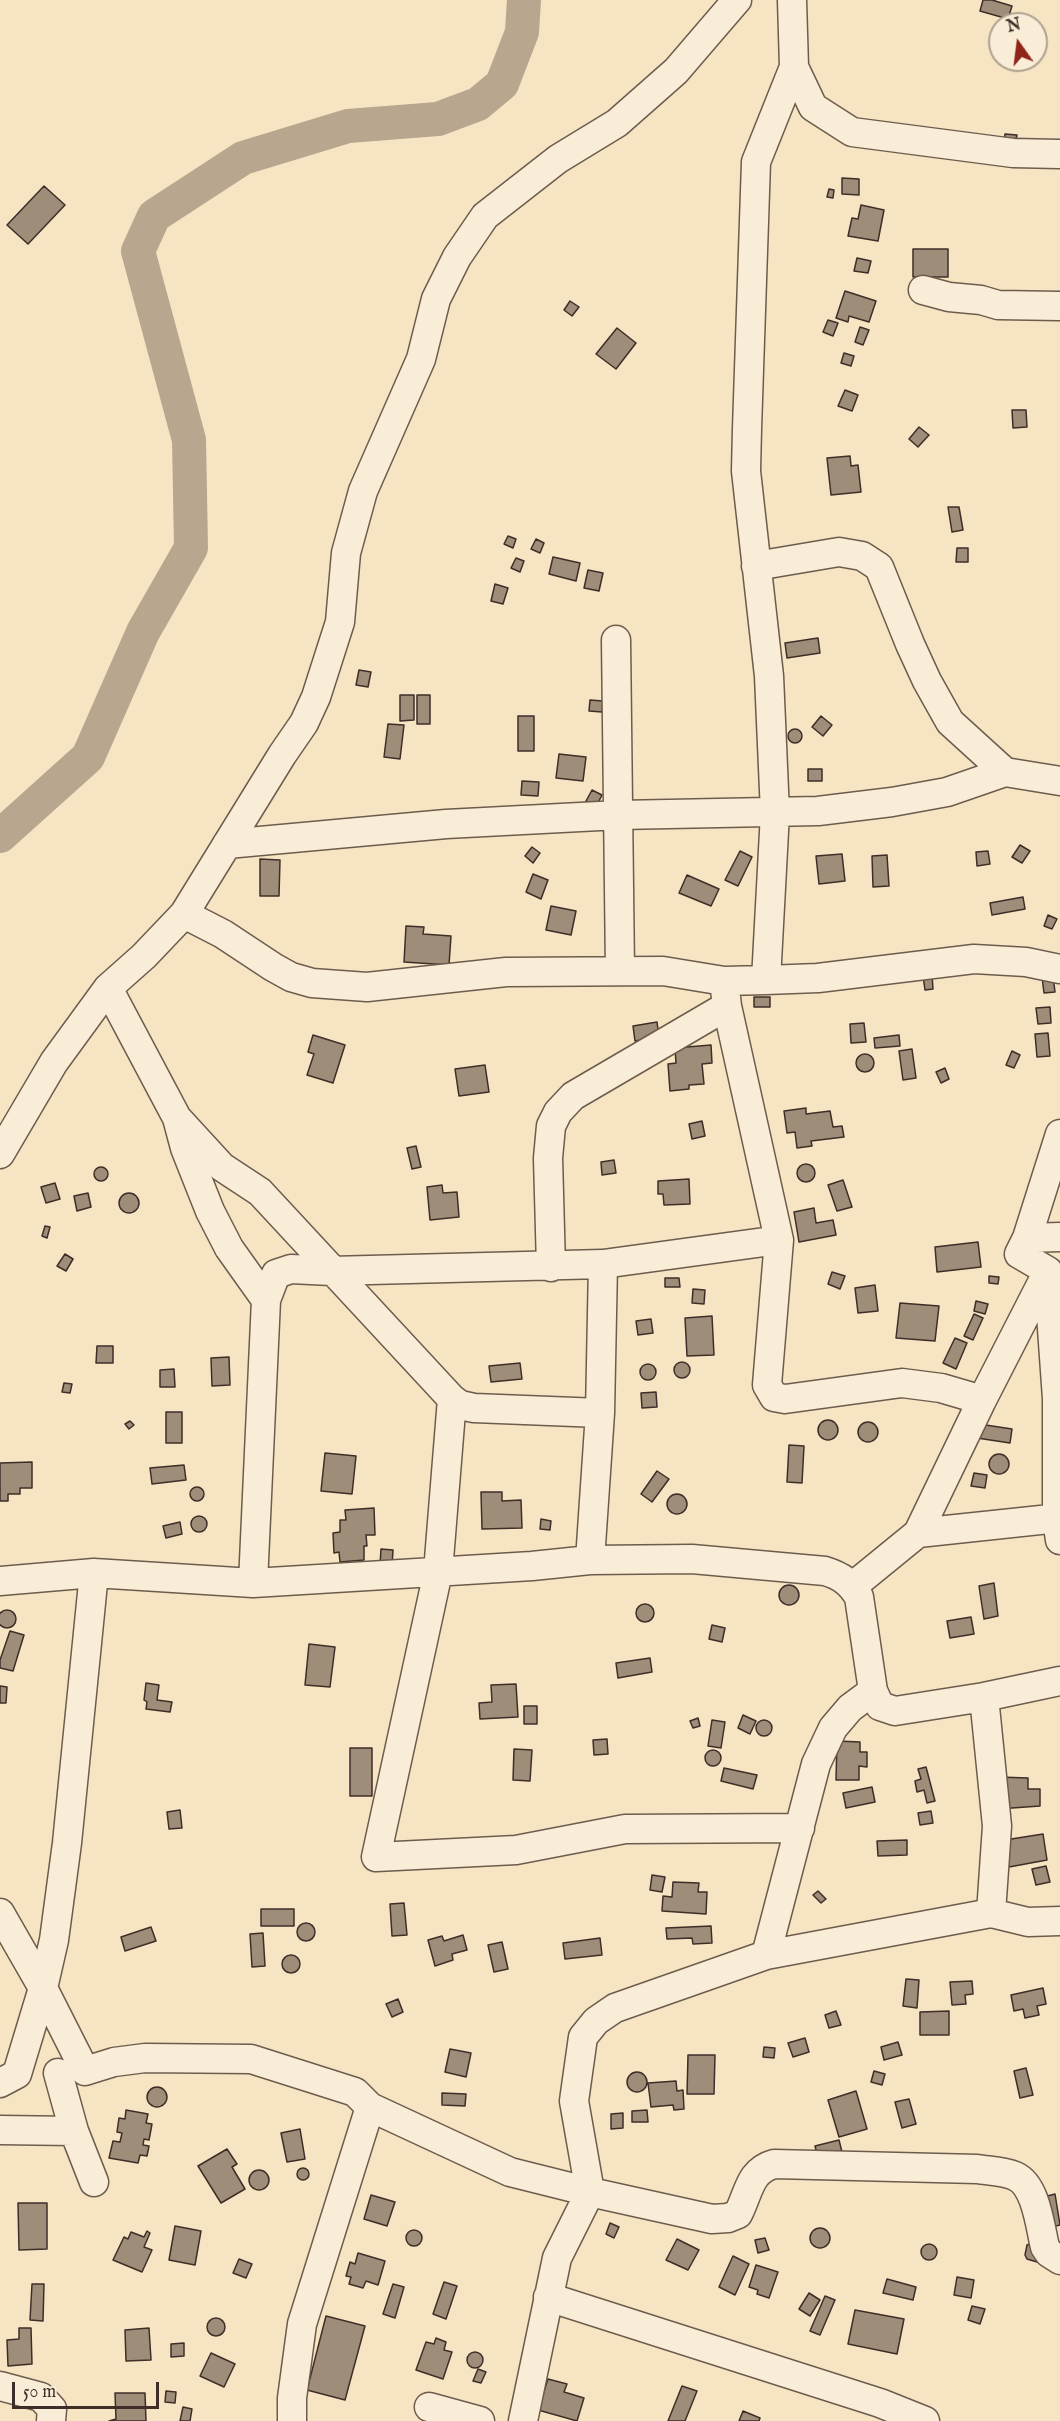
<!DOCTYPE html>
<html>
<head>
<meta charset="utf-8">
<style>
  body { margin:0 }
  #map { position:relative; width:1060px; height:2421px; overflow:hidden; background:#f6e4c2; font-family:"IM FELL English",serif }
  canvas { display:block }
  .north { position:absolute; left:988px; top:12px; width:60px; height:60px; box-sizing:border-box; background:#f9edd7; border:2px solid #afa191; border-radius:50%; rotate:346deg; font-size:16px; font-weight:700; line-height:24px; text-align:center; color:#3f2e28 }
  .north::after { content:''; display:block; margin:auto; width:21px; height:27px; background:#8f2418; clip-path:polygon(50% 0,100% 100%,50% 72%,0 100%) }
  .scale { position:absolute; left:12px; top:2382px; width:147px; height:27px; box-sizing:border-box; border:3px solid #3f2e28; border-top:0; padding-left:8px; font-size:18px; line-height:21px; white-space:nowrap; color:#3f2e28; -webkit-text-stroke:4px #f9edd7; paint-order:stroke }
</style>
</head>
<body>
<div id="map">
<canvas width="1060" height="2421"></canvas>
<div class="north">N</div>
<div class="scale">50 m</div>
</div>
<script>
const ctx = document.querySelector('canvas').getContext('2d');
ctx.lineJoin = 'round';
function strokePath(path, color, width, dash) { ctx.strokeStyle = color; ctx.lineWidth = width; ctx.lineCap = dash ? 'butt' : 'round'; ctx.setLineDash(dash || []); ctx.stroke(path); }
function fillPath(path, color) { ctx.fillStyle = color; ctx.fill(path, 'evenodd'); }
const river = new Path2D(`
  M0,836L88,757L143,632L191,548L189,440L138,251L154,216L243,158L348,126L438,119L478,104L502,84L522,32L524,0`);
const building = new Path2D(`
  M983,0H992L1012,6L1008,19L980,11Z
  M1005,134L1017,135L1015,144L1004,143Z
  M842,178L859,179V195L842,194Z
  M44,186L65,205L28,244L7,225Z
  M829,189L834,190L833,198L827,197Z
  M861,205L884,210L878,241L848,236L852,218L858,219Z
  M913,249H948V277H913Z
  M857,258L871,261L868,273L854,271Z
  M845,291L876,301L869,322L849,316L848,322L836,318Z
  M570,301L579,307L572,316L564,310Z
  M828,320L838,323L833,336L823,332Z
  M860,327L869,330L863,345L855,342Z
  M617,328L636,343L616,369L596,354Z
  M844,353L854,356L851,366L841,363Z
  M845,390L858,395L852,411L838,406Z
  M1012,410H1026L1027,427L1013,428Z
  M919,427L929,435L918,447L909,439Z
  M850,456L851,466L858,465L861,492L831,495L827,458Z
  M948,507H959L963,530L952,532Z
  M508,536L516,539L513,548L504,544Z
  M536,539L544,543L540,553L531,549Z
  M957,548H968V562H956Z
  M553,557L580,563L576,581L549,574Z
  M516,558L524,561L520,572L511,568Z
  M588,570L603,573L599,591L584,588Z
  M495,584L508,588L503,604L491,601Z
  M818,638L820,653L787,658L785,643Z
  M359,670L371,672L368,687L356,685Z
  M400,695H414V720L400,721Z
  M417,695H430V724H417Z
  M590,700L603,701L602,712L589,711Z
  M518,716H534V751H518Z
  M821,716L832,725L823,736L812,727Z
  M388,724L404,725L400,759L384,757Z
  M788 736a7 7 0 1 1 14 0a7 7 0 1 1-14 0Z
  M559,754L586,757L583,781L556,778Z
  M808,769H822V781H808Z
  M522,781L539,782L538,796L521,795Z
  M592,790L602,795L596,807L586,801Z
  M1020,845L1030,851L1022,863L1012,857Z
  M532,847L540,853L533,863L525,856Z
  M740,851L752,857L738,886L725,880Z
  M988,851L990,864L977,866L976,852Z
  M842,854L845,881L819,884L816,856Z
  M887,855L889,886L873,887L872,856Z
  M260,859L280,860L279,896H260Z
  M533,874L548,880L541,899L526,892Z
  M687,875L719,889L711,906L679,893Z
  M1023,897L1025,909L992,915L990,903Z
  M551,906L576,911L571,935L546,930Z
  M1048,915L1057,919L1052,929L1044,926Z
  M406,926L424,927L423,934L451,936L449,965L404,962Z
  M932,975L933,989L925,990L923,976Z
  M1053,976L1055,992L1044,993L1042,977Z
  M754,997H770V1007H754Z
  M1050,1007L1051,1023L1038,1024L1036,1008Z
  M657,1022L659,1037L635,1041L633,1026Z
  M864,1023L866,1042L851,1043L850,1024Z
  M1048,1033L1050,1056L1037,1057L1035,1034Z
  M313,1035L345,1045L333,1083L307,1075L314,1054L308,1052Z
  M899,1035L900,1046L875,1048L874,1038Z
  M711,1045L712,1063L702,1064L704,1084L689,1085V1089L670,1091L668,1064L676,1063L675,1048Z
  M912,1049L916,1078L903,1080L899,1051Z
  M1012,1051L1020,1055L1014,1068L1006,1065Z
  M856 1063a9 9 0 1 1 18 0a9 9 0 1 1-18 0Z
  M485,1065L489,1092L459,1096L455,1069Z
  M945,1068L949,1079L941,1083L936,1072Z
  M806,1108V1114L830,1111L833,1127L842,1126L844,1137L811,1141L812,1146L797,1148L795,1132L787,1133L784,1111Z
  M702,1121L705,1136L692,1139L689,1124Z
  M416,1146L421,1167L412,1169L407,1148Z
  M614,1160L616,1173L602,1175L601,1162Z
  M797 1173a9 9 0 1 1 18 0a9 9 0 1 1-18 0Z
  M94 1174a7 7 0 1 1 14 0a7 7 0 1 1-14 0Z
  M689,1179L690,1204L664,1205L663,1194H658V1181Z
  M843,1180L852,1207L837,1211L828,1185Z
  M55,1183L60,1199L46,1203L41,1187Z
  M442,1185L443,1193L457,1192L459,1217L430,1220L427,1187Z
  M119 1203a10 10 0 1 1 20 0a10 10 0 1 1-20 0Z
  M88,1193L91,1207L77,1211L74,1196Z
  M814,1208L816,1223L833,1220L836,1235L799,1242L794,1212Z
  M45,1226L50,1227L47,1238L42,1236Z
  M978,1242L981,1267L937,1272L935,1247Z
  M65,1254L73,1259L66,1271L57,1266Z
  M832,1272L845,1276L840,1289L828,1284Z
  M989,1276L999,1277L998,1284L989,1283Z
  M665,1278H679L680,1287H665Z
  M875,1285L878,1311L858,1313L855,1288Z
  M693,1289L705,1290L704,1304L692,1303Z
  M976,1301L988,1304L985,1314L974,1311Z
  M900,1303L939,1306L935,1341L896,1338Z
  M974,1314L983,1318L973,1340L964,1336Z
  M712,1316L714,1355L687,1356L685,1318Z
  M651,1319L653,1333L638,1335L636,1321Z
  M955,1338L967,1343L956,1369L943,1363Z
  M97,1346H113V1363H96Z
  M229,1357L230,1385L212,1386L211,1358Z
  M674 1370a8 8 0 1 1 16 0a8 8 0 1 1-16 0Z
  M520,1363L522,1379L491,1382L489,1366Z
  M640 1372a8 8 0 1 1 16 0a8 8 0 1 1-16 0Z
  M174,1369L175,1387H160V1370Z
  M64,1383L72,1384L70,1393L62,1392Z
  M656,1392L657,1407L642,1408L641,1393Z
  M166,1412H182V1443H166Z
  M818 1430a10 10 0 1 1 20 0a10 10 0 1 1-20 0Z
  M130,1421L134,1425L129,1429L125,1424Z
  M858 1432a10 10 0 1 1 20 0a10 10 0 1 1-20 0Z
  M979,1424L1012,1429L1010,1443L977,1438Z
  M789,1445L804,1446L802,1483L787,1482Z
  M325,1453L356,1456L352,1494L321,1491Z
  M989 1464a10 10 0 1 1 20 0a10 10 0 1 1-20 0Z
  M32,1462V1488H20V1494H8V1501H0V1463Z
  M184,1465L186,1480L152,1484L150,1468Z
  M657,1471L669,1479L652,1502L641,1494Z
  M974,1473L987,1475L985,1488L971,1486Z
  M190 1494a7 7 0 1 1 14 0a7 7 0 1 1-14 0Z
  M481,1492H502V1501L521,1500L522,1528L482,1529Z
  M667 1504a10 10 0 1 1 20 0a10 10 0 1 1-20 0Z
  M374,1508L375,1535H366L367,1546H364V1560L340,1562L339,1552L334,1553L333,1533L340,1532V1520H346L345,1510Z
  M191 1524a8 8 0 1 1 16 0a8 8 0 1 1-16 0Z
  M541,1519L551,1521L550,1530L540,1529Z
  M180,1522L182,1534L166,1538L163,1526Z
  M381,1549L393,1550L392,1566L380,1565Z
  M994,1583L998,1616L984,1619L979,1586Z
  M779 1595a10 10 0 1 1 20 0a10 10 0 1 1-20 0Z
  M636 1613a9 9 0 1 1 18 0a9 9 0 1 1-18 0Z
  M-2 1619a9 9 0 1 1 18 0a9 9 0 1 1-18 0Z
  M971,1617L974,1634L950,1638L947,1621Z
  M712,1625L725,1628L722,1642L709,1639Z
  M10,1631L24,1635L13,1671L0,1668V1660Z
  M309,1644L335,1647L330,1687L305,1685Z
  M650,1658L652,1672L618,1678L616,1663Z
  M146,1683L159,1685L157,1700L172,1702L170,1712L146,1709L147,1702L144,1700Z
  M516,1684L518,1717L480,1719L479,1703L492,1702L491,1685Z
  M0,1686L7,1687L6,1703H0Z
  M524,1706H537V1724H524Z
  M743,1715L756,1721L750,1734L738,1728Z
  M698,1718L700,1726L693,1728L690,1721Z
  M756 1728a8 8 0 1 1 16 0a8 8 0 1 1-16 0Z
  M712,1720L725,1722L721,1748L708,1746Z
  M607,1739L608,1754L594,1755L593,1740Z
  M837,1741L860,1742V1752H867V1767L859,1766V1780H836Z
  M350,1748H372V1796H350Z
  M514,1749L532,1750L530,1781L513,1780Z
  M705 1758a8 8 0 1 1 16 0a8 8 0 1 1-16 0Z
  M926,1767L935,1801L927,1803L924,1790L917,1792L915,1781L921,1779L918,1769Z
  M724,1768L757,1775L753,1789L721,1781Z
  M998,1777L1028,1778V1789H1040V1806L998,1809Z
  M872,1787L875,1802L846,1808L843,1793Z
  M180,1810L182,1828L169,1829L167,1812Z
  M931,1811L933,1823L920,1825L918,1813Z
  M1043,1834L1047,1860L1009,1867L1005,1840Z
  M907,1840V1855L878,1856L877,1841Z
  M1046,1866L1050,1882L1036,1885L1032,1869Z
  M652,1875L665,1877L662,1892L650,1890Z
  M673,1882L699,1883L698,1892H707L706,1914L662,1911L663,1896L672,1897Z
  M818,1891L826,1899L821,1903L813,1895Z
  M404,1903L407,1935L392,1936L390,1904Z
  M261,1909H294V1926H261Z
  M297 1932a9 9 0 1 1 18 0a9 9 0 1 1-18 0Z
  M711,1926L712,1943L693,1944L692,1938L667,1939L666,1928Z
  M151,1927L156,1941L125,1951L121,1937Z
  M263,1933L265,1966L252,1967L250,1934Z
  M463,1935L467,1950L452,1954L453,1960L435,1966L428,1940L442,1936L444,1941Z
  M600,1938L602,1955L565,1959L563,1943Z
  M502,1942L508,1969L494,1972L488,1945Z
  M282 1964a9 9 0 1 1 18 0a9 9 0 1 1-18 0Z
  M906,1979L919,1980L917,2008L903,2006Z
  M972,1981L973,1994L965,1995L966,2004L952,2005L950,1982Z
  M1043,1988L1046,2004L1037,2006L1039,2015L1025,2018L1023,2009L1014,2011L1011,1995Z
  M398,1999L403,2012L392,2017L386,2004Z
  M836,2011L841,2025L829,2028L825,2015Z
  M949,2011V2035H920V2012Z
  M805,2038L809,2052L793,2057L788,2043Z
  M898,2042L902,2055L884,2060L881,2047Z
  M764,2047L775,2048L774,2058L763,2057Z
  M450,2049L471,2053L466,2077L445,2072Z
  M688,2055H715L714,2094H687Z
  M1026,2068L1033,2095L1020,2098L1014,2071Z
  M874,2071L885,2074L882,2085L871,2082Z
  M627 2082a10 10 0 1 1 20 0a10 10 0 1 1-20 0Z
  M676,2081L677,2091L683,2090L684,2109L674,2110L673,2105L651,2107L648,2083Z
  M147 2097a10 10 0 1 1 20 0a10 10 0 1 1-20 0Z
  M856,2091L867,2129L839,2137L828,2100Z
  M442,2093L466,2094L465,2106L442,2105Z
  M909,2099L916,2124L902,2128L895,2102Z
  M126,2110L148,2114L146,2123L152,2124L149,2140L144,2139L143,2145L149,2146L147,2156L140,2155L138,2163L109,2158L113,2141L120,2142L122,2133L117,2132L119,2118L125,2119Z
  M647,2110L648,2122H632V2111Z
  M623,2113V2128L611,2129V2114Z
  M300,2129L305,2159L287,2162L281,2133Z
  M839,2140L843,2156L819,2162L815,2146Z
  M227,2149L237,2164L232,2167L245,2189L221,2203L198,2166Z
  M297 2174a6 6 0 1 1 12 0a6 6 0 1 1-12 0Z
  M249 2180a10 10 0 1 1 20 0a10 10 0 1 1-20 0Z
  M1055,2194L1060,2225L1044,2229L1036,2199Z
  M371,2195L395,2202L387,2226L364,2219Z
  M18,2203H47V2249L19,2250Z
  M610,2223L619,2227L614,2238L606,2234Z
  M175,2226L201,2231L195,2265L169,2260Z
  M810 2238a10 10 0 1 1 20 0a10 10 0 1 1-20 0Z
  M406 2238a8 8 0 1 1 16 0a8 8 0 1 1-16 0Z
  M147,2231L150,2233L144,2247L152,2250L142,2272L113,2260L124,2237L128,2239L131,2232L144,2237Z
  M765,2238L769,2250L758,2253L755,2240Z
  M677,2239L699,2250L688,2270L666,2260Z
  M1032,2243L1041,2259L1037,2262L1027,2259L1025,2255L1027,2245Z
  M921 2252a8 8 0 1 1 16 0a8 8 0 1 1-16 0Z
  M358,2253L385,2261L378,2285L366,2281L363,2288L349,2284L351,2277L346,2276L350,2262L355,2264Z
  M733,2256L749,2264L735,2295L719,2287Z
  M239,2259L252,2264L246,2278L233,2273Z
  M756,2265L778,2272L769,2298L757,2294L758,2290L749,2287Z
  M957,2277L974,2280L971,2298L954,2295Z
  M887,2279L916,2287L913,2300L883,2293Z
  M444,2282L457,2286L446,2319L433,2314Z
  M32,2284H44L43,2321L30,2320Z
  M393,2284L404,2287L395,2318L383,2314Z
  M809,2293L820,2300L810,2316L799,2309Z
  M825,2296L835,2300L820,2335L810,2331Z
  M972,2306L985,2309L980,2324L968,2320Z
  M855,2310L904,2319L897,2354L848,2344Z
  M326,2316L365,2326L345,2400L307,2390Z
  M207 2327a9 9 0 1 1 18 0a9 9 0 1 1-18 0Z
  M19,2328H31L32,2364L8,2366L7,2340L19,2339Z
  M149,2328L151,2360L126,2361L125,2330Z
  M436,2338L446,2342L444,2350L452,2352L443,2379L416,2370L426,2342L434,2344Z
  M184,2343V2356L171,2357V2344Z
  M467 2360a8 8 0 1 1 16 0a8 8 0 1 1-16 0Z
  M211,2353L235,2364L224,2387L200,2376Z
  M478,2369L486,2372L481,2383L473,2381Z
  M548,2379L567,2384L564,2392L584,2398L577,2421L538,2410Z
  M682,2386L697,2391L685,2421H668Z
  M166,2391L176,2392L175,2403L165,2402Z
  M115,2393H145L146,2421H109L116,2419Z
  M183,2407L192,2409L190,2421H180Z
  M743,2411L760,2418L759,2421H739Z`);
const minor = new Path2D(`
  M794,67L813,107L852,132L1013,153L1060,154
  M923,290L949,297L981,300L998,305L1060,306
  M756,566L839,552L862,556L879,567L910,644L927,681L950,722L1005,772L1060,781
  M616,640L620,971
  M227,844L446,824L619,815L818,811L892,802L947,792L1005,772
  M184,914L223,934L273,967L291,977L312,983L367,987L506,972L663,971L724,981L766,980L818,978L974,959L1026,962L1060,969
  M766,980L775,813L769,676L746,471L747,429L756,162L794,67L792,0
  M724,981L727,1006L779,1240L767,1385L774,1397L785,1399L902,1383L941,1388L982,1400
  M108,988L177,1118L185,1148L210,1211L229,1248L266,1300L253,1583
  M177,1118L222,1167L260,1192L452,1399L438,1572L376,1857L516,1850L625,1829L800,1828
  M0,1154L54,1062L108,988L144,956L184,914L282,755L304,723L316,697L340,622L346,553L363,491L421,359L436,299L457,257L485,216L558,159L617,123L676,71L737,0
  M1027,1238L1060,1237
  M551,1267L548,1158L551,1126L558,1112L573,1096L727,1006
  M1048,1272L1057,1399V1519L1060,1540
  M266,1300L276,1274L291,1269L331,1271L603,1264L779,1240
  M452,1399L460,1405L474,1408L600,1413
  M918,1533L1060,1518
  M590,1560L600,1413L603,1264
  M0,1581L94,1573L253,1583L532,1566L590,1560L692,1559L825,1571C841,1576 850,1582 859,1597L873,1691L880,1706L895,1711L984,1697L1060,1681
  M853,1586L918,1533L982,1400L1048,1271L1019,1254L1027,1238L1060,1134
  M984,1697L997,1826L991,1913
  M0,1913L43,1988L85,2071L114,2062L145,2058L251,2059L355,2092L370,2107L510,2172L590,2192L712,2219L728,2218L738,2214C749,2193 749,2171 774,2164L977,2169C989,2171 1003,2171 1015,2176C1036,2185 1040,2226 1045,2247L1049,2253L1060,2260
  M766,1955L991,1913L1028,1922L1060,1921
  M58,2073L74,2131L94,2182
  M0,2083L17,2074L43,1988L54,1940L67,1843L94,1573
  M0,2130L74,2131
  M548,2297L880,2403L925,2421
  M0,2386L41,2397L52,2409L51,2421
  M429,2407L480,2421
  M292,2421V2398L302,2324L370,2107
  M523,2421L557,2258L590,2192L574,2101L583,2037L596,2021L615,2008L766,1955L816,1764L833,1728L850,1708L873,1691`);
strokePath(river, '#b8a68e', 34);
fillPath(building, '#9e8d78');
strokePath(building, '#3f2e28', 1.5);
strokePath(minor, '#6d5c4e', 31);
strokePath(minor, '#f9edd7', 28);
</script>
</body>
</html>
